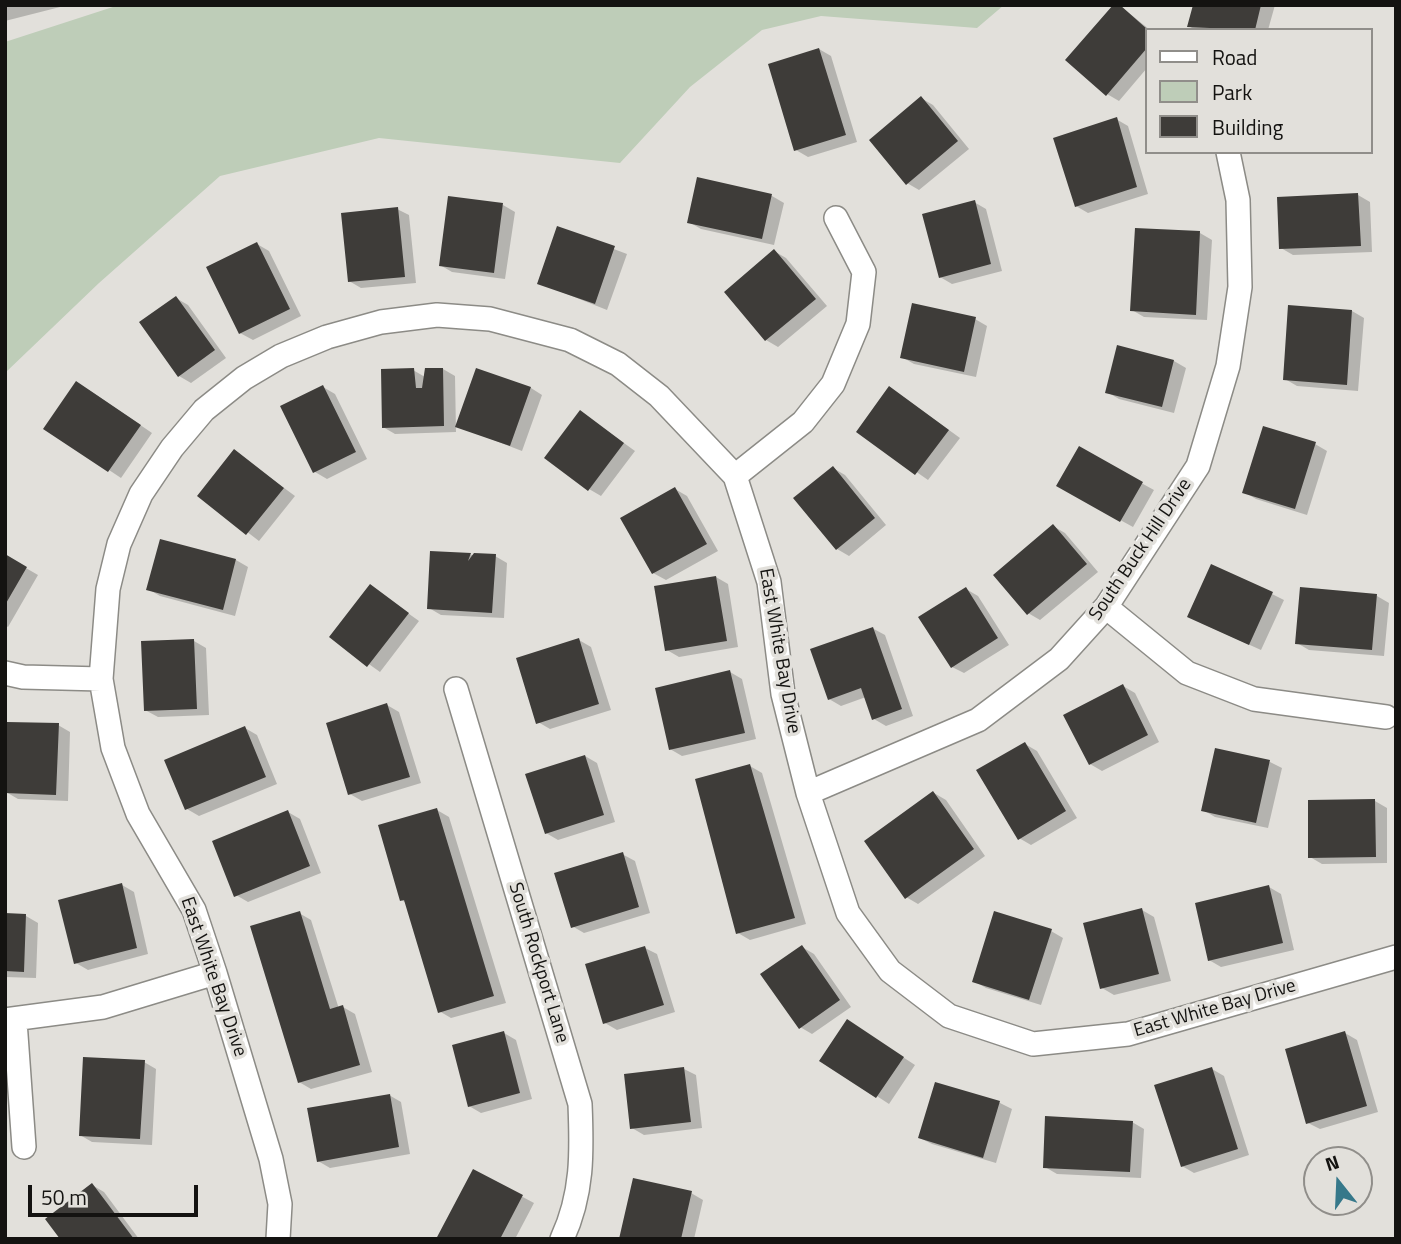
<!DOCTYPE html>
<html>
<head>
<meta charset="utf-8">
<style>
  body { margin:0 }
  #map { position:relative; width:1401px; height:1244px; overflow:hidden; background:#e2e0db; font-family:"Titillium Web",sans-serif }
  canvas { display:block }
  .frame { position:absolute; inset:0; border:7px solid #141311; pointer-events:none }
  .legend { position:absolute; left:1145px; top:28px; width:228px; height:126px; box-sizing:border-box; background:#e2e0db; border:2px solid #908e8a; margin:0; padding:9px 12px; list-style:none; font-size:21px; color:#141311 }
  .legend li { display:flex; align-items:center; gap:14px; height:35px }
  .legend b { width:35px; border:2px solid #908e8a }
  .north { position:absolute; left:1303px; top:1146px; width:70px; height:70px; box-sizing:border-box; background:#e2e0db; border:2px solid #908e8a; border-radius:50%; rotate:342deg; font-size:19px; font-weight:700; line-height:28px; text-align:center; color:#141311 }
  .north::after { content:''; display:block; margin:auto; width:24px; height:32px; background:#36788a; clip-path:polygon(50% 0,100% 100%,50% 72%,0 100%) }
  .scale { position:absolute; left:28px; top:1185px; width:170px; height:32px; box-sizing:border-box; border:4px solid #141311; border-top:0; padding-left:9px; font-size:21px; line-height:24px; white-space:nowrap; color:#141311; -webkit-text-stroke:5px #e2e0db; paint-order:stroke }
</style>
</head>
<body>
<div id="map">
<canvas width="1401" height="1244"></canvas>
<div class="frame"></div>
<ul class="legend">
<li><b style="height:9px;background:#fff"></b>Road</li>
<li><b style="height:19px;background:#becdb8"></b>Park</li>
<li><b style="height:19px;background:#3e3c39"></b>Building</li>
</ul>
<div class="north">N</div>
<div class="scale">50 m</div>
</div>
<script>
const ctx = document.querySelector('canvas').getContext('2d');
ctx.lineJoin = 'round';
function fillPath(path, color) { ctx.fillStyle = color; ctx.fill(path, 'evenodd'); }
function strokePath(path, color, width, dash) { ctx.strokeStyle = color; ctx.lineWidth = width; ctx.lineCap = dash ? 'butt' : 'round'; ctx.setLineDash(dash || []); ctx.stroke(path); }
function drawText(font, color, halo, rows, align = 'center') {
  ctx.font = font + ' "Titillium Web",sans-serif'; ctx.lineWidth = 7; ctx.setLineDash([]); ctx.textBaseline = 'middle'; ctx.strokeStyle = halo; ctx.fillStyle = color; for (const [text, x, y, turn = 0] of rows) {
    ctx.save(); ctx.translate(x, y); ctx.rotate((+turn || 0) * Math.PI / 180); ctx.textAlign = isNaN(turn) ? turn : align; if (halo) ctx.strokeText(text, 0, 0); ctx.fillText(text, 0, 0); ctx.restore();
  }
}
const green = new Path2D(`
  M119,5H1004L977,28L821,16L762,30L690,87L620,163L379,138L220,176L99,283L5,373V42Z`);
const shadow = new Path2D(`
  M5,5H68L5,21Z
  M1119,5L1150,30H1147V68L1119,101L1107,94Z
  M1194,5H1275L1268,30H1195L1189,26Z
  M819,49L831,56L857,142L808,157L796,150Z
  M921,98L933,105L969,149L919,190L907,183Z
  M1116,119L1128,126L1148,194L1088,213L1076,206Z
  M699,179L772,196L784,203L774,245L701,229L689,222Z
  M1358,195L1370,202L1372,252L1293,255L1281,248Z
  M974,202L986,209L1002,271L952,284L940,277Z
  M503,205L515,212L505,279L452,272L440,265Z
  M397,209L409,215L416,283L361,288L349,281Z
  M558,228L627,254L607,310L539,283Z
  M1200,233L1212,240L1207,320L1144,317L1132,310Z
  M257,244L269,251L301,316L253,340L240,333Z
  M774,251L786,258L827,306L778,347L766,340Z
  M176,298L188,305L226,358L191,383L179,376Z
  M1352,311L1364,318L1358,391L1297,386L1285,379Z
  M975,319L987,326L976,377L914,364L902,357Z
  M1118,347L1174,361L1186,368L1174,413L1119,399L1107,392Z
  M443,369L455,376L456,432L395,434L383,427L413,370L425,377Z
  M323,387L335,394L367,459L327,479L315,472Z
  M531,388L542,395L522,451L457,426Z
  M89,390L152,433L121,478L46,428Z
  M902,396L960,438L928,480L858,431Z
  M592,420L635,451L601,496L589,489Z
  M1315,444L1327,451L1307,515L1256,499L1244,492Z
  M1079,449L1154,490L1133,527L1058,486Z
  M234,451L295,496L259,541L199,495Z
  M833,468L845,475L886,525L849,556L837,549Z
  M675,489L687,496L718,551L666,580L653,573Z
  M1053,526L1065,533L1098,572L1040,620L1028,613Z
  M432,553L495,556L507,563L504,618L441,615L429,608Z
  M5,556L38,575L8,627L5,625Z
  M236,560L248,567L235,616L160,596L148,589Z
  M716,577L728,584L738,647L679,657L667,650Z
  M370,586L419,621L380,672L331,637Z
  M966,589L978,596L1009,645L964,673L952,667Z
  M1272,594L1284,600L1261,650L1201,623Z
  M1377,596L1389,603L1384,656L1309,650L1297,643Z
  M872,628L885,635L913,716L886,726L874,719L866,697L841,706L829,699Z
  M579,640L591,647L611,710L550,729L538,722Z
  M194,641L206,648L209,715L158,717L145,710Z
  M730,672L742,679L756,739L682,756L670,749Z
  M1123,686L1135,693L1159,742L1102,771L1090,764Z
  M387,705L399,712L421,783L362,801L350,794Z
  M58,725L70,732L68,801L18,799L6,792Z
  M245,728L257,735L277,784L199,816L187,809Z
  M1025,744L1037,751L1077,818L1031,845L1019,838Z
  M585,756L597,763L615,822L558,840L546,833Z
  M1270,762L1282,768L1268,828L1215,817L1203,810Z
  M750,766L762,773L806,924L750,940L738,933Z
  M934,793L946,800L985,856L918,904L906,897Z
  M1375,801L1387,808V863L1322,864L1310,857Z
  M437,810L449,817L506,1003L451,1018L439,1011L407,903L401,900Z
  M288,812L300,819L321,873L248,902L236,895Z
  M622,854L635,861L650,913L584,933L572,926Z
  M122,885L134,892L148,954L88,970L76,963Z
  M1269,887L1281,894L1294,950L1221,967L1209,960Z
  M1142,910L1154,917L1171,981L1114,995L1102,988Z
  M299,913L311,920L339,1009L343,1007L355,1014L372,1072L311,1089L299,1082Z
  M5,915L26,916L38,923L36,978L5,977Z
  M1051,931L1063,938L1041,1005L986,988L974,981Z
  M802,947L814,954L851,1007L812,1034L800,1027Z
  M645,948L657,954L675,1012L617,1030L605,1023Z
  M860,1029L915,1065L889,1104L822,1060Z
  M504,1033L516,1040L532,1099L481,1113L469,1106Z
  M1345,1033L1357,1040L1378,1112L1320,1129L1308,1123Z
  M144,1062L156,1069L152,1145L92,1142L80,1135Z
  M684,1069L696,1075L702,1128L644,1135L632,1128Z
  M1212,1069L1224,1076L1249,1155L1194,1173L1182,1166Z
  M936,1084L1000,1103L1012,1109L996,1163L932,1144L920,1138Z
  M389,1095L401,1102L410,1154L330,1168L318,1161Z
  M1132,1122L1144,1129L1141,1178L1057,1174L1045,1167Z
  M474,1171L534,1203L515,1239H449Z
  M92,1185L104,1192L139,1239H62Z
  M691,1193L703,1200L694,1239H621Z`);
const building = new Path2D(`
  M1113,5H1120L1147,29V48L1106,96L1065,60Z
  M1193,5H1261L1255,30L1187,27Z
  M819,48L846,135L794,151L768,64Z
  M921,96L958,141L906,185L869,140Z
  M1117,117L1137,187L1075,207L1053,138Z
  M697,177L772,194L762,239L687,223Z
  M1358,193L1361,246L1279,249L1277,197Z
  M448,196L503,203L494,273L439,266Z
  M975,200L991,264L939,278L922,214Z
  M398,207L405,277L348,282L341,213Z
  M557,226L615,246L595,304L537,284Z
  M1135,228L1200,231L1196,315L1130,311Z
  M257,242L290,309L239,334L206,267Z
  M774,249L816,299L765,341L724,292Z
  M176,296L215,350L178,377L139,322Z
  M912,303L976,317L964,372L900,358Z
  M1288,305L1352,310L1347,385L1283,380Z
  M1117,345L1174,360L1162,407L1105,393Z
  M414,368L416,388H422L425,368H443L444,426L382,428L381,369Z
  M476,368L531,387L510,446L455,427Z
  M76,381L141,425L108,472L43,429Z
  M323,385L356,452L313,473L280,406Z
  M889,386L949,430L915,475L856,432Z
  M580,410L624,443L588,491L544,458Z
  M1263,426L1316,442L1295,509L1242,493Z
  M1079,446L1143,482L1120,522L1056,486Z
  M234,449L284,488L246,535L197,496Z
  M833,466L875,518L836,550L793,498Z
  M675,487L707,544L652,574L620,518Z
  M1053,524L1087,564L1027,615L993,575Z
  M160,539L236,559L223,610L146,590Z
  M430,551L471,553L468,561L474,553L496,554L492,613L427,609Z
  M5,554L27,567L5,605Z
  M1211,564L1273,592L1249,645L1187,617Z
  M716,576L727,641L665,651L654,586Z
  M370,584L409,613L367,667L329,637Z
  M966,587L998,638L951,668L918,617Z
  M1300,587L1377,594L1372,650L1295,644Z
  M873,627L902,709L872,720L861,688L828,700L810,649Z
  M579,638L599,704L536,724L516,658Z
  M194,639L197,709L144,711L141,641Z
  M730,670L745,733L669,750L655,688Z
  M1123,684L1148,735L1089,765L1063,715Z
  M387,703L410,777L348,795L326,723Z
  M7,722L59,723L56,795L5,793Z
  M245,726L266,777L185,810L164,760Z
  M1025,742L1066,811L1018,840L976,770Z
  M1215,748L1270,760L1256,823L1201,811Z
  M585,755L604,815L545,834L525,774Z
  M750,764L795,918L736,934L695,779Z
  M933,791L974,849L905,899L864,841Z
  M1375,799L1376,857L1308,858V800Z
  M437,808L494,996L438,1013L404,900L400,901L378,825Z
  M288,810L310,866L234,897L212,841Z
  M623,852L639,907L571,928L554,873Z
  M122,883L137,948L74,964L58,900Z
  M1269,885L1283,943L1208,961L1195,903Z
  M1142,908L1159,974L1100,989L1083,923Z
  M300,911L330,1009L343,1005L360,1065L298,1083L250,926Z
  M994,911L1052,929L1029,1000L972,982Z
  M5,913L26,914L24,972L5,971Z
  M802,945L840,1000L799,1029L760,974Z
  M645,946L664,1005L603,1024L585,964Z
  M847,1019L904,1057L876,1098L819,1061Z
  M504,1031L520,1093L468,1107L452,1045Z
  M1345,1031L1367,1106L1306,1124L1285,1049Z
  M83,1057L145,1060L140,1139L79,1136Z
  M684,1067L691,1122L630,1129L624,1074Z
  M1212,1067L1238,1149L1181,1167L1154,1085Z
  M935,1082L1000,1101L983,1158L918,1138Z
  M390,1094L399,1147L317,1162L307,1108Z
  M1045,1116L1133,1121L1130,1172L1043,1168Z
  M473,1169L523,1195L500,1239H436Z
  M633,1178L692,1191L681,1239H619Z
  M92,1183L134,1239H60L45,1219Z`);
const minor = new Path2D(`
  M735,476L803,422L833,384L858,324L864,272L836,218
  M1106,607L1187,673L1254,699L1386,717
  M5,673L23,677L101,679
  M456,689L580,1104C582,1152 583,1194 562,1239
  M808,793L978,720L1059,659L1106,607L1198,466L1228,366L1240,287L1238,200L1228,152
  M5,1020L103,1007L215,973
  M15,1021L24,1147
  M278,1239L280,1204L271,1159L215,973L194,910L138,814L113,748L101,679L108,589L119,544L141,494L172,448L204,410L244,378L281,356L327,337L381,322L437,315L490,319L570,340L618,364L659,396L735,476L769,582L783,694L808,793L848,913L890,971L949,1016L1033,1044L1128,1034L1396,957`);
const streetNames = [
  ["South Buck Hill Drive",1141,550,-56],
  ["East White Bay Drive",779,651,80],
  ["South Rockport Lane",538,963,73],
  ["East White Bay Drive",213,977,71],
  ["East White Bay Drive",1215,1009,-16]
];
fillPath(green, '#becdb8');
fillPath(shadow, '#0003');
fillPath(building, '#3e3c39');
strokePath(minor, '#8c8b86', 26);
strokePath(minor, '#fff', 23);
drawText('19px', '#141311', '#e2e0db', streetNames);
</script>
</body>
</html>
